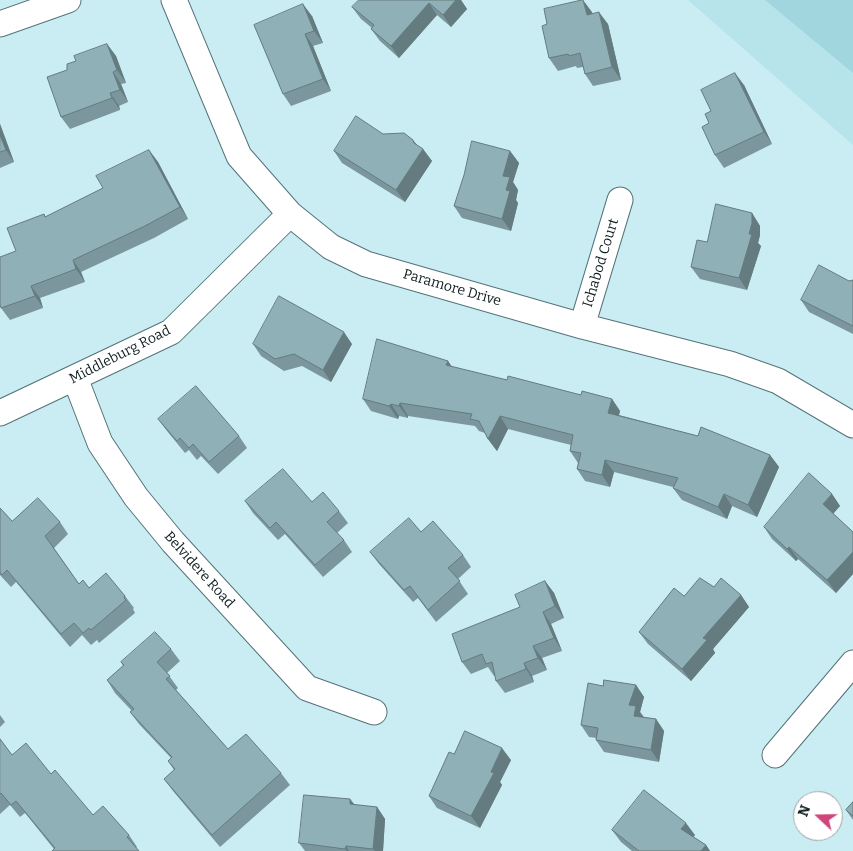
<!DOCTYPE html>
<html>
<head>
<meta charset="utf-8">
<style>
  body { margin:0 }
  #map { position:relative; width:853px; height:851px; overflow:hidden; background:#caedf3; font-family:Bitter,serif }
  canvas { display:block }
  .north { position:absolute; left:793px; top:791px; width:50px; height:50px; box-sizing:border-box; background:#fff; border:1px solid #9fa4a5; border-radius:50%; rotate:291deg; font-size:14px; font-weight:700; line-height:20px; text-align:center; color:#0f1c1e }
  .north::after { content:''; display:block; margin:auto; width:18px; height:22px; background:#cf457c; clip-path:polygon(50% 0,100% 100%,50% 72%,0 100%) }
</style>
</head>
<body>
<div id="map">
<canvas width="853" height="851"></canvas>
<div class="north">N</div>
</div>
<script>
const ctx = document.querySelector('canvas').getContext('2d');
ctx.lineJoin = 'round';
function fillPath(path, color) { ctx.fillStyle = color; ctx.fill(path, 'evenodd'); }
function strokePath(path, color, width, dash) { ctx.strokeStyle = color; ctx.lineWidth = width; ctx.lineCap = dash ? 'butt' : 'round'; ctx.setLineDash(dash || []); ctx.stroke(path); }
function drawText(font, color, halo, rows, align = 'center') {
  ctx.font = font + ' Bitter,serif'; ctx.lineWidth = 5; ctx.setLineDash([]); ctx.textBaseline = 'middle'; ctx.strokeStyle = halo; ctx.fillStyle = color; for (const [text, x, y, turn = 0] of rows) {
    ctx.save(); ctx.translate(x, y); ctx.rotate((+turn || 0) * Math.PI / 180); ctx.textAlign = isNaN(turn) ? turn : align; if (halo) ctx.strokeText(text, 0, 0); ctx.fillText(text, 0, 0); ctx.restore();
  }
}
const built = new Path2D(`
  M688,0H853V145Z`);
const green = new Path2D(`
  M765,0H853V73Z`);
const street = new Path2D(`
  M174,0L239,156L290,214L331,247L366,264L582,326L730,364L778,381L853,425
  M0,24L68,0
  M582,326L620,200
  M75,378L100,443L136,497L173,542L307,688L374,712
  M0,413L171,332L290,214
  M775,755L853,663`);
const wall = new Path2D(`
  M461,0L467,9L451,27L437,15L399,58L380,41L371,29L372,28L361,19L352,7Z
  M592,12V14L608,24L621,80L593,86L585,74L583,67L577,68L576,66L558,71L549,58Z
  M312,16L323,43L313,46L331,91L291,106L283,94Z
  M107,44L116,56L126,83L121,84L128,102L119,106L120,110L70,129L61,117L67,70L76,61Z
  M744,85L772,144L724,168L715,155L709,123Z
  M0,124L14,162L0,168Z
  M383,134L423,149L432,161L405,202L342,163L334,151Z
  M149,150L158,162L188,219L154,238L81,272L85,282L40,298L43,308L10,320L1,308L44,214L46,217L103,188Z
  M510,151L519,163L513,182L518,190L516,200L518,203L511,231L462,218L454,206Z
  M752,213L760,226V235L758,243L761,246L747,290L700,279L691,267L707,242Z
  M853,280V334L809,312L801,300Z
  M253,344H352L331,382L302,366L284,371L261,356Z
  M448,361L452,367L507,380L581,395L612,399L620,411L619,415L770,455L779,467L757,517L732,506L727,519L682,500L673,488V487L614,472L610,487L585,481L577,469L578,463L570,451L571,445L508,429L497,451L488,439L485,433L479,431L475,426L408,416V418L399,416L398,419L371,411L363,399Z
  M158,419L239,436L247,448L218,474L201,456L197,460L189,450L185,453L167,431Z
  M832,494L840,506L833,514L853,532V574L836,593L798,559L796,561L772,539L764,527Z
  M245,501L312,502L339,511L348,523L337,533L344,540L352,552L323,577L285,534L278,540L253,513Z
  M0,508L12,521L60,522L68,534L54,548L79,584L89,588L125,596L134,608L133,609L135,613L99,643L97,640L91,645L82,635L70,647L16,582L11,587L0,575Z
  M421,532L463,555L471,567L458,579L468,594L436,622L418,598L413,602L379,564L370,552Z
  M545,581L554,593L564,618L551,624L562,651L542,658L547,670L532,676L534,682L505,693L496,681L495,676H494L488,667L471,674L462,662L520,607Z
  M714,587L741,595L749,607L713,649L715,653L691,681L648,644L639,632L684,596Z
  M171,649L180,661L167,673L178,688L176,690L228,749L281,773L290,785L220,847L173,791L164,779L174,770L168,761L171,758L139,724L130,712L132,711L115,693L107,680L123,666L121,662Z
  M636,685L644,697L640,712L644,717L656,719L664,731L659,762L604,752L596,740V738L589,737L581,725L603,686Z
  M0,715L5,722L0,727Z
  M0,739L12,755L51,774L93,815L129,835L137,847L136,848L54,849L25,813L20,817L10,805L0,814Z
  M454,754L511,760L500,782L502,785L480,828L437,808L429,796Z
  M350,799L355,805L377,807L385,819L383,851H305L299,843Z
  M853,802V820L846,810Z
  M612,830L695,835L693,837L706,845L710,851H632L621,842Z`);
const shadedWall = new Path2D(`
  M456,0H461L467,9L451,27L443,15Z
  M583,0L592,12L595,27L587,15Z
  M429,3L437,15L399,58L391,46Z
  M303,4L312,16L323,43L314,31Z
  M599,12L608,24L621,80L612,67Z
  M305,34L313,46L331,91L323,79Z
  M107,44L116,56L126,83L117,70Z
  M113,72L121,84L128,102L120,90Z
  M735,73L744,85L772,144L764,132Z
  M110,93L119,106L120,110L112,98Z
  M0,124L14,162L6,150L0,135Z
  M413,140L422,151L423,149L432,161L405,202L396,190L414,143Z
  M149,150L158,162L188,219L180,207Z
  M510,151L519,163L513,182L518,190L516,200L518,203L511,231L502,219L506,190L503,176Z
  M752,213L760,226V235L758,243L761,246L747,290L739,278L749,234Z
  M73,260L81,272L85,282L76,269Z
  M31,286L40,298L43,308L35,296Z
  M344,332L352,344L331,382L323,370Z
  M448,361L456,373L446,365Z
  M612,399L620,411L616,425L608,413Z
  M400,403L408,416V418L399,406Z
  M391,404L399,416L398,419L389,406Z
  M500,416L508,429L497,451L488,439Z
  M770,455L779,467L757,517L748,505Z
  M605,460L614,472L610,487L602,475Z
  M724,494L732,506L727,519L718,507Z
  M832,494L840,506L831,516L823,504Z
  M789,547L798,559L796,561L787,549Z
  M853,552V574L836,593L827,580Z
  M545,581L554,593L564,618L555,606Z
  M741,595L749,607L713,649L715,653L691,681L682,669L703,638Z
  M543,612L551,624L562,651L554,638Z
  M533,646L542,658L547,670L538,658Z
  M524,663L532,676L534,682L526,669Z
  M636,685L644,697L640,712L644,718L634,716L629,705Z
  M656,719L664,731L659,762L651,750Z
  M502,748L511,760L500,782L502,785L480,828L471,816Z
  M350,799L359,811L350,804Z
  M377,807L385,819L383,851H375L373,849Z
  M686,823L695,835L690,841L681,829Z
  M706,845L710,851H701Z
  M346,846L349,851H347L345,849Z`);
const building = new Path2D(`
  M359,0H456L443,15L429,3L391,46L371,29L374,25L352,7Z
  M582,0H583L587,15L599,12L612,67L585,74L580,53L569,56L568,54L549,58L542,26L547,24L544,9Z
  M303,4L314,31L305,34L323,79L283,94L254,25Z
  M107,44L117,70L113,72L120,90L110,93L112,98L61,117L47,77L67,70V64L76,61L74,56Z
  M735,73L764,132L715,155L702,127L709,123L705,114L711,111L701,90Z
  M356,116L383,134L404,133L413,140L414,143L423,149L396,190L334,151Z
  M0,135L6,150L0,152Z
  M472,141L510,151L503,176L510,177L506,190L510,191L502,219L454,206L464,175Z
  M149,150L180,207L145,226L73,260L76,269L31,286L35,296L1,308L0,304V257L16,251L7,228L44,214L45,217L103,188L96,176Z
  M716,204L752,213V223L749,234H752L739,278L691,267L697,240L707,242Z
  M819,265L849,281L853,280V326L801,300Z
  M279,296L344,332L323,370L294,354L275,359L253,344Z
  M377,339L448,361L446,365L507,380L508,376L581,395L582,391L612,399L608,413L698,436L701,427L770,455L748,505L724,494L718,507L673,488L678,478L605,460L602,475L577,469L581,453L570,451L573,435L500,416L488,439L479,421L470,419L472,414L400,403L399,406L391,404L389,406L363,399Z
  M196,386L239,436L209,462L193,444L189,448L180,438L177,441L158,419Z
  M283,469L312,502L323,492L339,511L327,522L344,540L315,565L276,522L270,528L245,501Z
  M809,473L832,494L823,504L853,532V552L827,580L789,547L787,549L764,527Z
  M38,498L60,522L45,536L79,584L83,580L89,588L106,573L125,596L124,598L126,600L91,630L89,628L83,633L74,623L61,634L7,570L2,575L0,572V508L12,521Z
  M409,518L421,532L433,521L463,555L448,568L460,581L428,610L410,586L404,590L370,552Z
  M700,578L714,587L721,578L741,595L703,638L707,640L682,669L639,632L674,588L684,596Z
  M545,581L555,606L543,612L554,638L533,646L538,658L524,663L526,669L496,681L492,662L486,664L482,654L462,662L452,634L520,607L515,595Z
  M155,632L171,649L157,662L170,676L166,679L228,749L246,734L281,773L212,835L164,779L175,769L168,761L172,757L130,712L134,709L107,680L124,665L121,662Z
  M604,680L636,685L629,705L636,706L634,716L656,719L651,750L596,740L598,728L581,725L588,683L603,686Z
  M465,731L502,748L491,772L494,773L471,816L429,796L449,752L454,754Z
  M0,739L12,755L26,743L51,774L55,770L93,815L103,806L129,835L127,837L139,851H52L55,848L16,801L11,805L1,793L0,794Z
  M644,790L686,823L681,829L706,845L701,851H639L612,830Z
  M304,795L350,799V804L377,807L373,849L346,846L345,849L299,843Z
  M853,802V816L846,810Z`);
const streetNames = [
  ["Ichabod Court",601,263,-73],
  ["Paramore Drive",452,288,16],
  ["Middleburg Road",120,355,-27],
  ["Belvidere Road",199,570,48]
];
fillPath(built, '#b7e3eb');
fillPath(green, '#a2d6df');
strokePath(street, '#547379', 27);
strokePath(street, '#fff', 25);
fillPath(wall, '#7b979d');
fillPath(shadedWall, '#647b7f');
fillPath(building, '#8fb0b6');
strokePath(building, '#647b7f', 1);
drawText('14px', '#0f1c1e', '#fff', streetNames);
</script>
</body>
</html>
